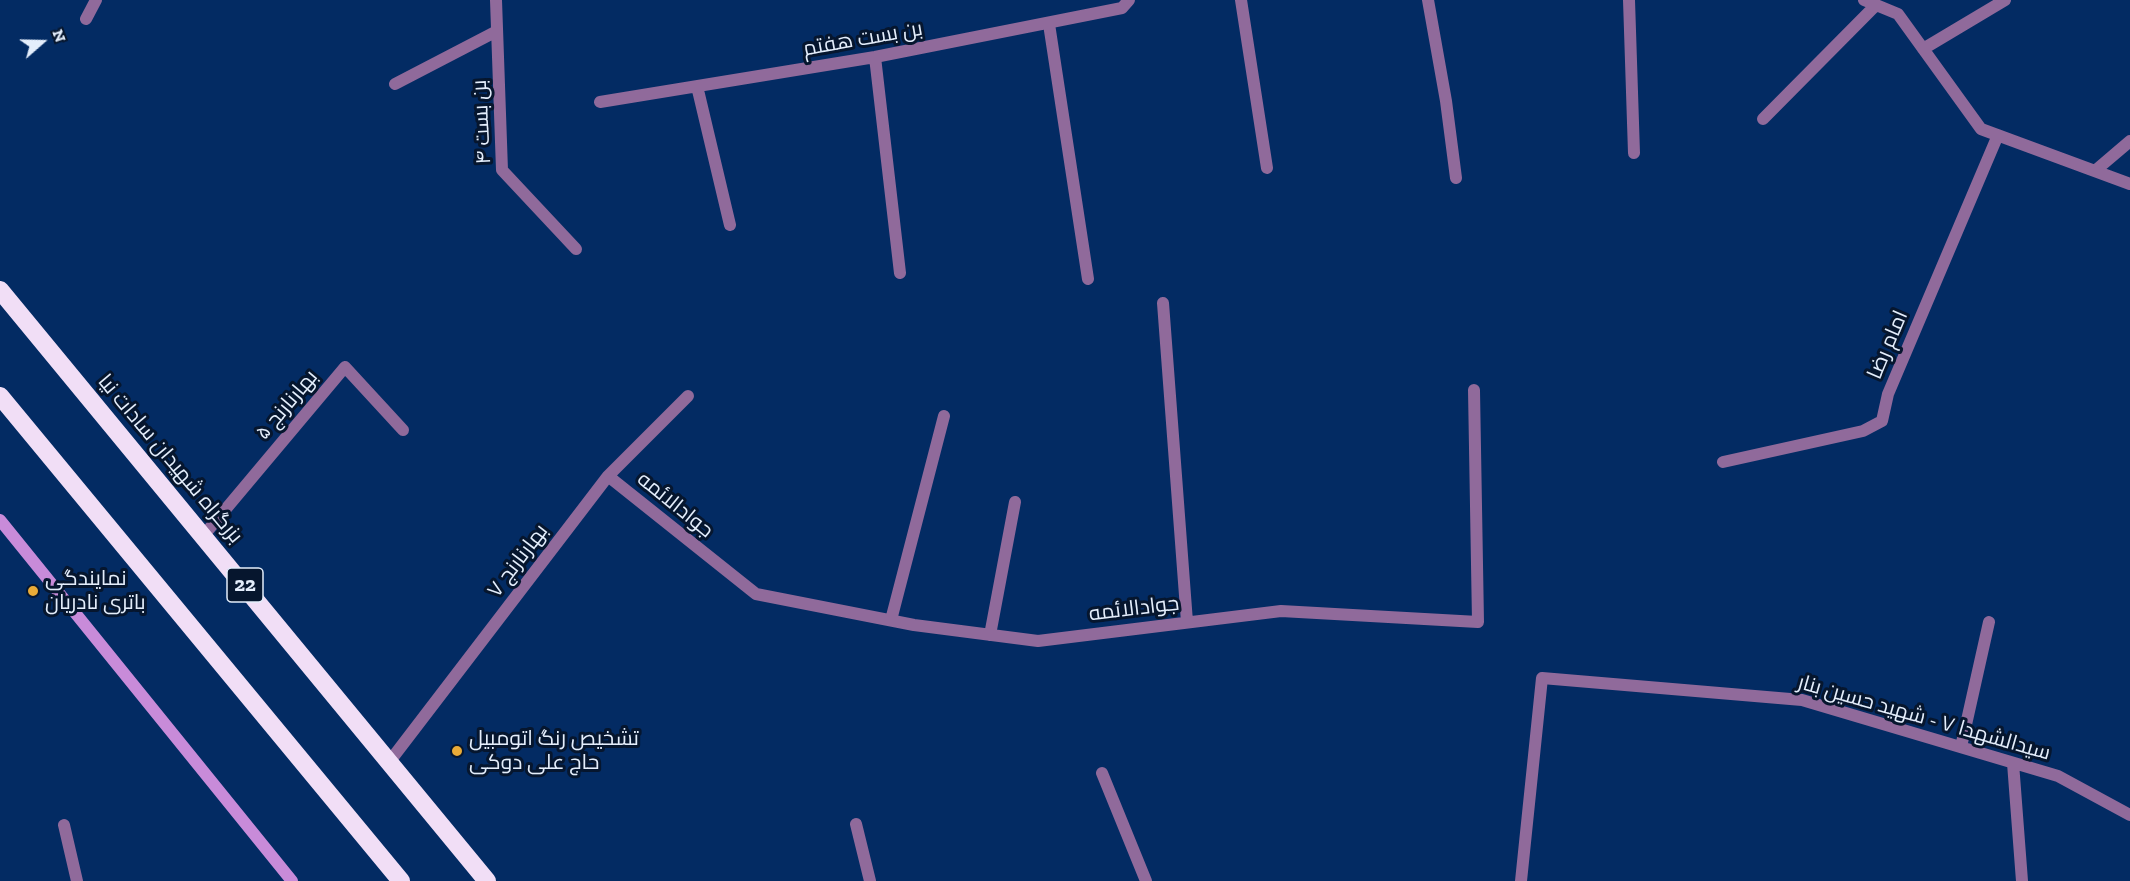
<!DOCTYPE html>
<html>
<head>
<meta charset="utf-8">
<style>
  body { margin:0 }
  #map { position:relative; width:2130px; height:881px; overflow:hidden; background:#032b63; font-family:"Zilla Slab",serif }
  canvas { display:block }
  .north { position:absolute; left:12px; top:12px; width:60px; height:60px; -webkit-text-stroke:4px #06162e; paint-order:stroke; rotate:70deg; font-size:16px; font-weight:700; line-height:24px; text-align:center; color:#e4eefc }
  .north::after { content:''; display:block; margin:auto; width:21px; height:27px; background:#e4eefc; clip-path:polygon(50% 0,100% 100%,50% 72%,0 100%) }
</style>
</head>
<body>
<div id="map">
<canvas width="2130" height="881"></canvas>
<div class="north">N</div>
</div>
<script>
const ctx = document.querySelector('canvas').getContext('2d');
ctx.lineJoin = 'round';
function strokePath(path, color, width, dash) { ctx.strokeStyle = color; ctx.lineWidth = width; ctx.lineCap = dash ? 'butt' : 'round'; ctx.setLineDash(dash || []); ctx.stroke(path); }
function drawText(font, color, halo, rows, align = 'center') {
  ctx.font = font + ' "Zilla Slab",Cairo,serif'; ctx.lineWidth = 6; ctx.setLineDash([]); ctx.textBaseline = 'middle'; ctx.strokeStyle = halo; ctx.fillStyle = color; for (const [text, x, y, turn = 0] of rows) {
    ctx.save(); ctx.translate(x, y); ctx.rotate((+turn || 0) * Math.PI / 180); ctx.textAlign = isNaN(turn) ? turn : align; if (halo) ctx.strokeText(text, 0, 0); ctx.fillText(text, 0, 0); ctx.restore();
  }
}
const street = new Path2D(`
  M496,0L502,170L576,249
  M1241,0L1267,168
  M1428,0L1446,101L1456,178
  M1629,0L1634,153
  M1864,0L1898,14L1981,129L2130,184
  M86,19L96,0
  M1049,24L1088,279
  M1923,49L2005,0
  M875,57L900,273
  M395,84L497,31
  M697,86L730,225
  M600,102L875,57L1122,8L1129,0
  M1763,119L1876,5
  M2096,170L2130,141
  M1163,303L1187,622
  M1723,462L1863,431L1882,421L1888,394L1998,135
  M608,476L756,594L914,625L1038,641L1281,611L1478,622L1474,390
  M204,535L345,367L403,430
  M891,620L944,416
  M990,635L1015,502
  M1961,747L1989,622
  M390,761L608,476L688,396
  M2013,763L2022,881
  M1102,773L1146,881
  M856,824L870,881
  M64,825L77,881
  M1521,881L1542,678L1802,700L2058,776L2130,815`);
const secondary = new Path2D(`
  M0,520L292,881`);
const highway = new Path2D(`
  M0,290L487,881
  M0,396L401,881`);
const markers = [
  [33,591,6,"#e9ab38"],
  [457,751,6,"#e9ab38"]
];
const shields = [
  [245,585,36]
];
const shieldNames = [
  ["22",245,585]
];
const streetNames = [
  ["بن بست هفتم",863,39,-10],
  ["بن بست ۴",482,122,-93],
  ["امام رضا",1888,345,-67],
  ["بهارنارنج ۵",287,405,-50],
  ["بزرگراه شهیدان سادات نیا",170,459,50],
  ["جوادالائمه",675,505,39],
  ["بهارنارنج ۷",518,561,-53],
  ["جوادالائمه",1134,609,-7],
  ["سیدالشهدا ۷ - شهید حسین بنار",1924,718,16]
];
const poiNames = [
  ["نمایندگی",45,579],
  ["باتری نادریان",45,603],
  ["تشخیص رنگ اتومبیل",469,739],
  ["حاج علی دوکی",469,763]
];
strokePath(street, '#906a9b', 12);
strokePath(secondary, '#c88bd9', 12);
strokePath(highway, '#f1def6', 18);
for (const [x, y, r, color] of markers) { const dot = new Path2D(); dot.arc(x, y, r, 0, 2 * Math.PI); ctx.fillStyle = color; ctx.fill(dot); strokePath(dot, '#06162e', 2); }
for (const [x, y, w] of shields) { const box = new Path2D(); box.roundRect(x - w / 2, y - 17, w, 34, 4.5); ctx.fillStyle = '#06162e'; ctx.fill(box); strokePath(box, '#e4eefc', 1.5); }
drawText('bold 20px', '#e4eefc', null, shieldNames);
drawText('21px', '#e4eefc', '#06162e', streetNames);
drawText('21px', '#e4eefc', '#06162e', poiNames, 'left');
</script>
</body>
</html>
